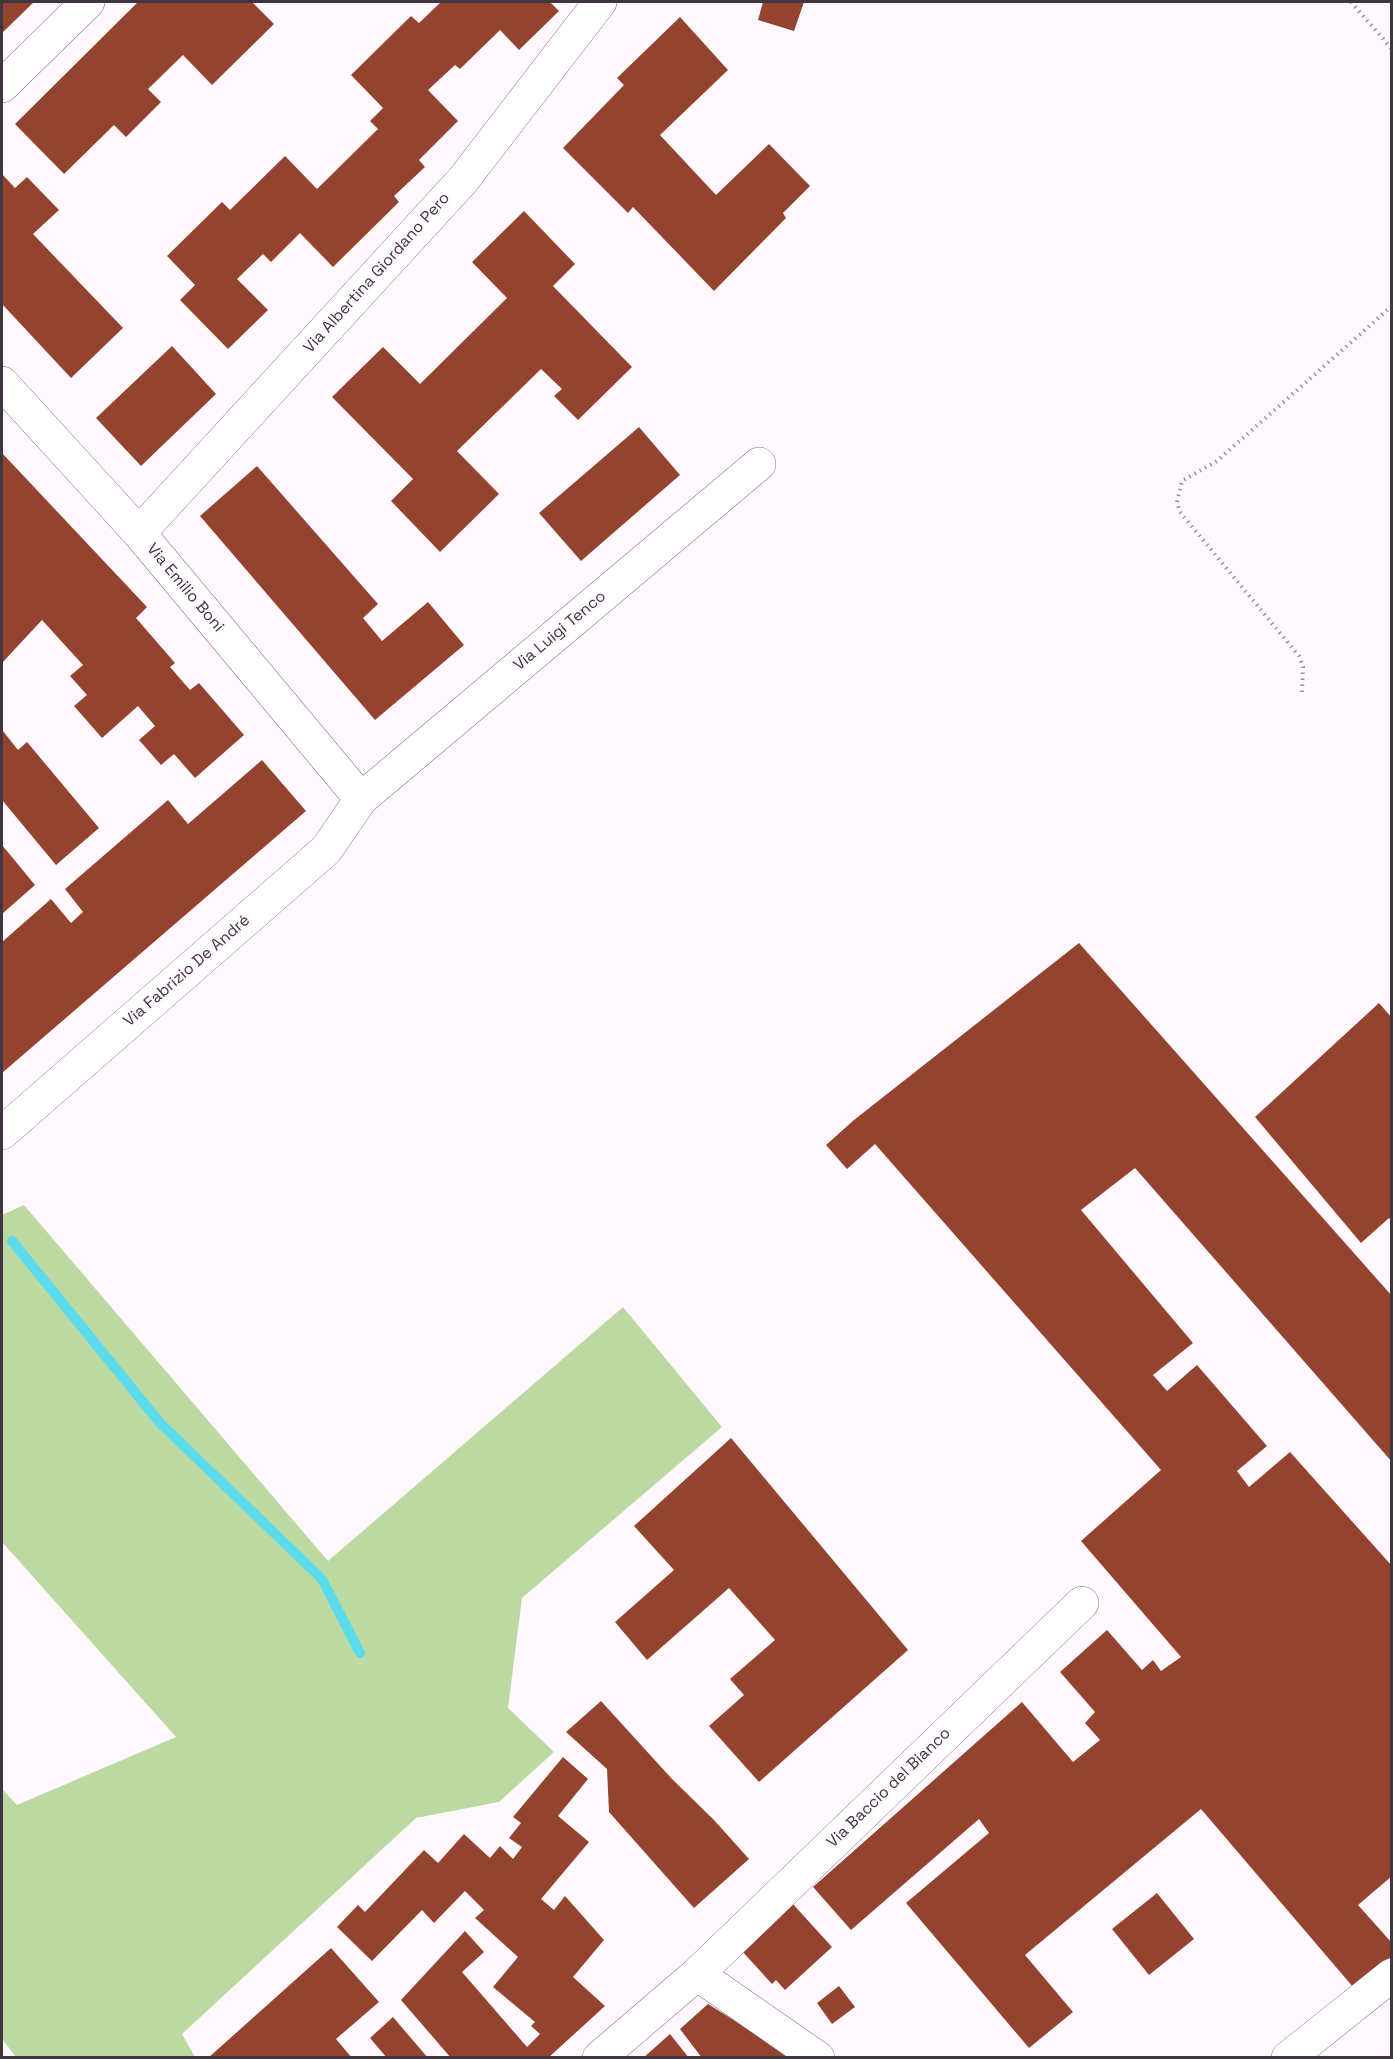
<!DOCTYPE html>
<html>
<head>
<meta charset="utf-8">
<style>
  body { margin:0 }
  #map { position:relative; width:1393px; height:2059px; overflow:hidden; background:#fff9ff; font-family:"Space Grotesk",sans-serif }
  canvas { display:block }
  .frame { position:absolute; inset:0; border:3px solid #403641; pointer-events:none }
</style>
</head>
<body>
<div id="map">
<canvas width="1393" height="2059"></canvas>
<div class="frame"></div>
</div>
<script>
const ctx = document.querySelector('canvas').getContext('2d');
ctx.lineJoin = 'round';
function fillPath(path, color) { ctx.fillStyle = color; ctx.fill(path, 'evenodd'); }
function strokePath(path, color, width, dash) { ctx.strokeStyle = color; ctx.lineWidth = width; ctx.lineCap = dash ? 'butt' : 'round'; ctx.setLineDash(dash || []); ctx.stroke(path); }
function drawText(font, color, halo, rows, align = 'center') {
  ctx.font = font + ' "Space Grotesk",sans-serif'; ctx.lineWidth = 6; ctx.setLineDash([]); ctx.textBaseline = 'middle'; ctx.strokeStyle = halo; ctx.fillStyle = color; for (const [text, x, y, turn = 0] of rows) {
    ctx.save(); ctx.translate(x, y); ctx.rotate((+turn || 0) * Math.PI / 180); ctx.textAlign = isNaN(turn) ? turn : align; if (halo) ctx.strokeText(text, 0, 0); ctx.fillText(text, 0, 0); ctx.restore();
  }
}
const green = new Path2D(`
  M24,1205L328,1561L623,1307L722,1427L522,1598L508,1708L554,1752L499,1802L416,1818L182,2034L195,2057H16L2,2039V1789L17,1805L176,1737L2,1542V1215Z`);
const stream = new Path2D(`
  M12,1241L160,1423L322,1579L360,1653`);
const building = new Path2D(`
  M2,2H34L2,33Z
  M138,2H252L274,24L212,85L183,55L148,89L161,102L126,137L114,125L64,174L15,124Z
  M441,2H550L559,11L519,50L500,30L460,69L455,65L428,90L458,121L419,160L425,167L394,196L399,202L333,267L300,233L271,262L263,254L237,279L268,310L228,349L180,300L195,285L167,256L222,202L230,210L285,156L317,189L378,129L370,121L383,108L351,75L411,16L419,23Z
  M763,2H804L794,31L758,20Z
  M680,17L728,70L660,135L716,195L769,144L810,186L783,213L786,218L714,291L633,207L628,213L563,148L624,85L617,78Z
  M2,174L15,188L27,177L59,210L33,234L123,328L71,378L2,304Z
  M524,211L575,264L553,286L632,367L578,420L554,396L562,389L541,369L457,451L499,494L440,552L391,501L413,479L332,397L383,347L420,384L507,298L472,262Z
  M172,346L216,394L141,466L96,418Z
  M639,427L680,475L581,561L539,513Z
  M2,453L147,607L136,618L175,663L170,667L190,690L199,683L244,735L195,778L174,754L161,765L139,740L155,726L138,706L102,738L74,706L87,695L70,676L83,665L42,620L2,663Z
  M257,466L378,604L363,618L382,641L428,602L464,645L375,720L200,516Z
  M3,731L18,750L27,742L99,828L56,865L2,800Z
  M262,760L306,811L2,1073V942L51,899L71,923L83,912L65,889L168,800L188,824Z
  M2,845L35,885L2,914Z
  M1079,943L1392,1296V1462L1135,1168L1081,1210L1193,1343L1153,1375L1167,1391L1197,1365L1267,1446L1237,1471L1249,1487L1290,1452L1392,1566V1876L1358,1905L1392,1943V1956L1353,1987L1201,1809L1025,1955L1073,2012L1029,2048L906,1903L989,1833L979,1819L851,1930L813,1887L1022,1702L1073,1762L1100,1740L1085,1723L1095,1712L1060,1672L1107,1630L1142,1670L1153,1660L1161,1671L1181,1657L1081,1541L1161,1470L875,1144L847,1169L826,1145L854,1120Z
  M1379,1003L1392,1018V1221L1389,1218L1361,1243L1255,1117Z
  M731,1438L908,1650L759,1782L709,1726L744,1695L730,1679L775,1640L729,1588L647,1660L615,1622L674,1570L634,1526Z
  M601,1701L672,1779L714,1820L749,1859L694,1908L609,1812L607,1769L566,1732Z
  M563,1757L588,1779L558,1816L589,1842L541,1899L554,1910L565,1896L604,1940L573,1977L605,2006L548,2058H451L401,2000L465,1931L484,1952L462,1972L527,2047L540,2034L531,2026L535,2022L493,1987L518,1957L475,1918L484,1910L465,1891L434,1923L422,1910L372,1961L337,1927L358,1905L365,1912L424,1850L438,1863L464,1834L490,1858L500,1846L513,1859L522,1847L509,1838L521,1823L513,1817Z
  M1157,1893L1194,1939L1149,1975L1112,1929Z
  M792,1903L832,1947L785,1990L776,1980L772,1984L741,1950Z
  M331,1948L379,2002L336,2039L352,2058H208Z
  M839,1986L855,2007L832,2024L817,2003Z
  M708,2004L794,2058H702L680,2029Z
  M393,2017L428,2058H387L370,2038Z
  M670,2034L689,2058H643Z`);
const path = new Path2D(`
  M1351,2L1392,49
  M1302,692L1303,667L1299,656L1180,512L1177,502L1182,481L1217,461L1392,306`);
const minor = new Path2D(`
  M2,86L88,2
  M2,383L139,533L361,799
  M139,533L463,180L600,2
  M2,1133L326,850L361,799L759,464
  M697,1974L818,2058
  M599,2058L697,1974L1082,1603
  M1288,2058L1392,1975`);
const streetNames = [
  ["Via Albertina Giordano Pero",377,273,-48],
  ["Via Emilio Boni",185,588,50],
  ["Via Luigi Tenco",560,631,-40],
  ["Via Fabrizio De André",187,971,-41],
  ["Via Baccio del Bianco",889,1788,-44]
];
fillPath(green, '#bcd9a1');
strokePath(stream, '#5cdbed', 10);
fillPath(building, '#94432f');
strokePath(minor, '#8a738b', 34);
strokePath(path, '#9a929b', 4, [1.5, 4.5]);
strokePath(minor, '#fff', 33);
drawText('16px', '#403641', '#fff9ff', streetNames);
</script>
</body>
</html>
